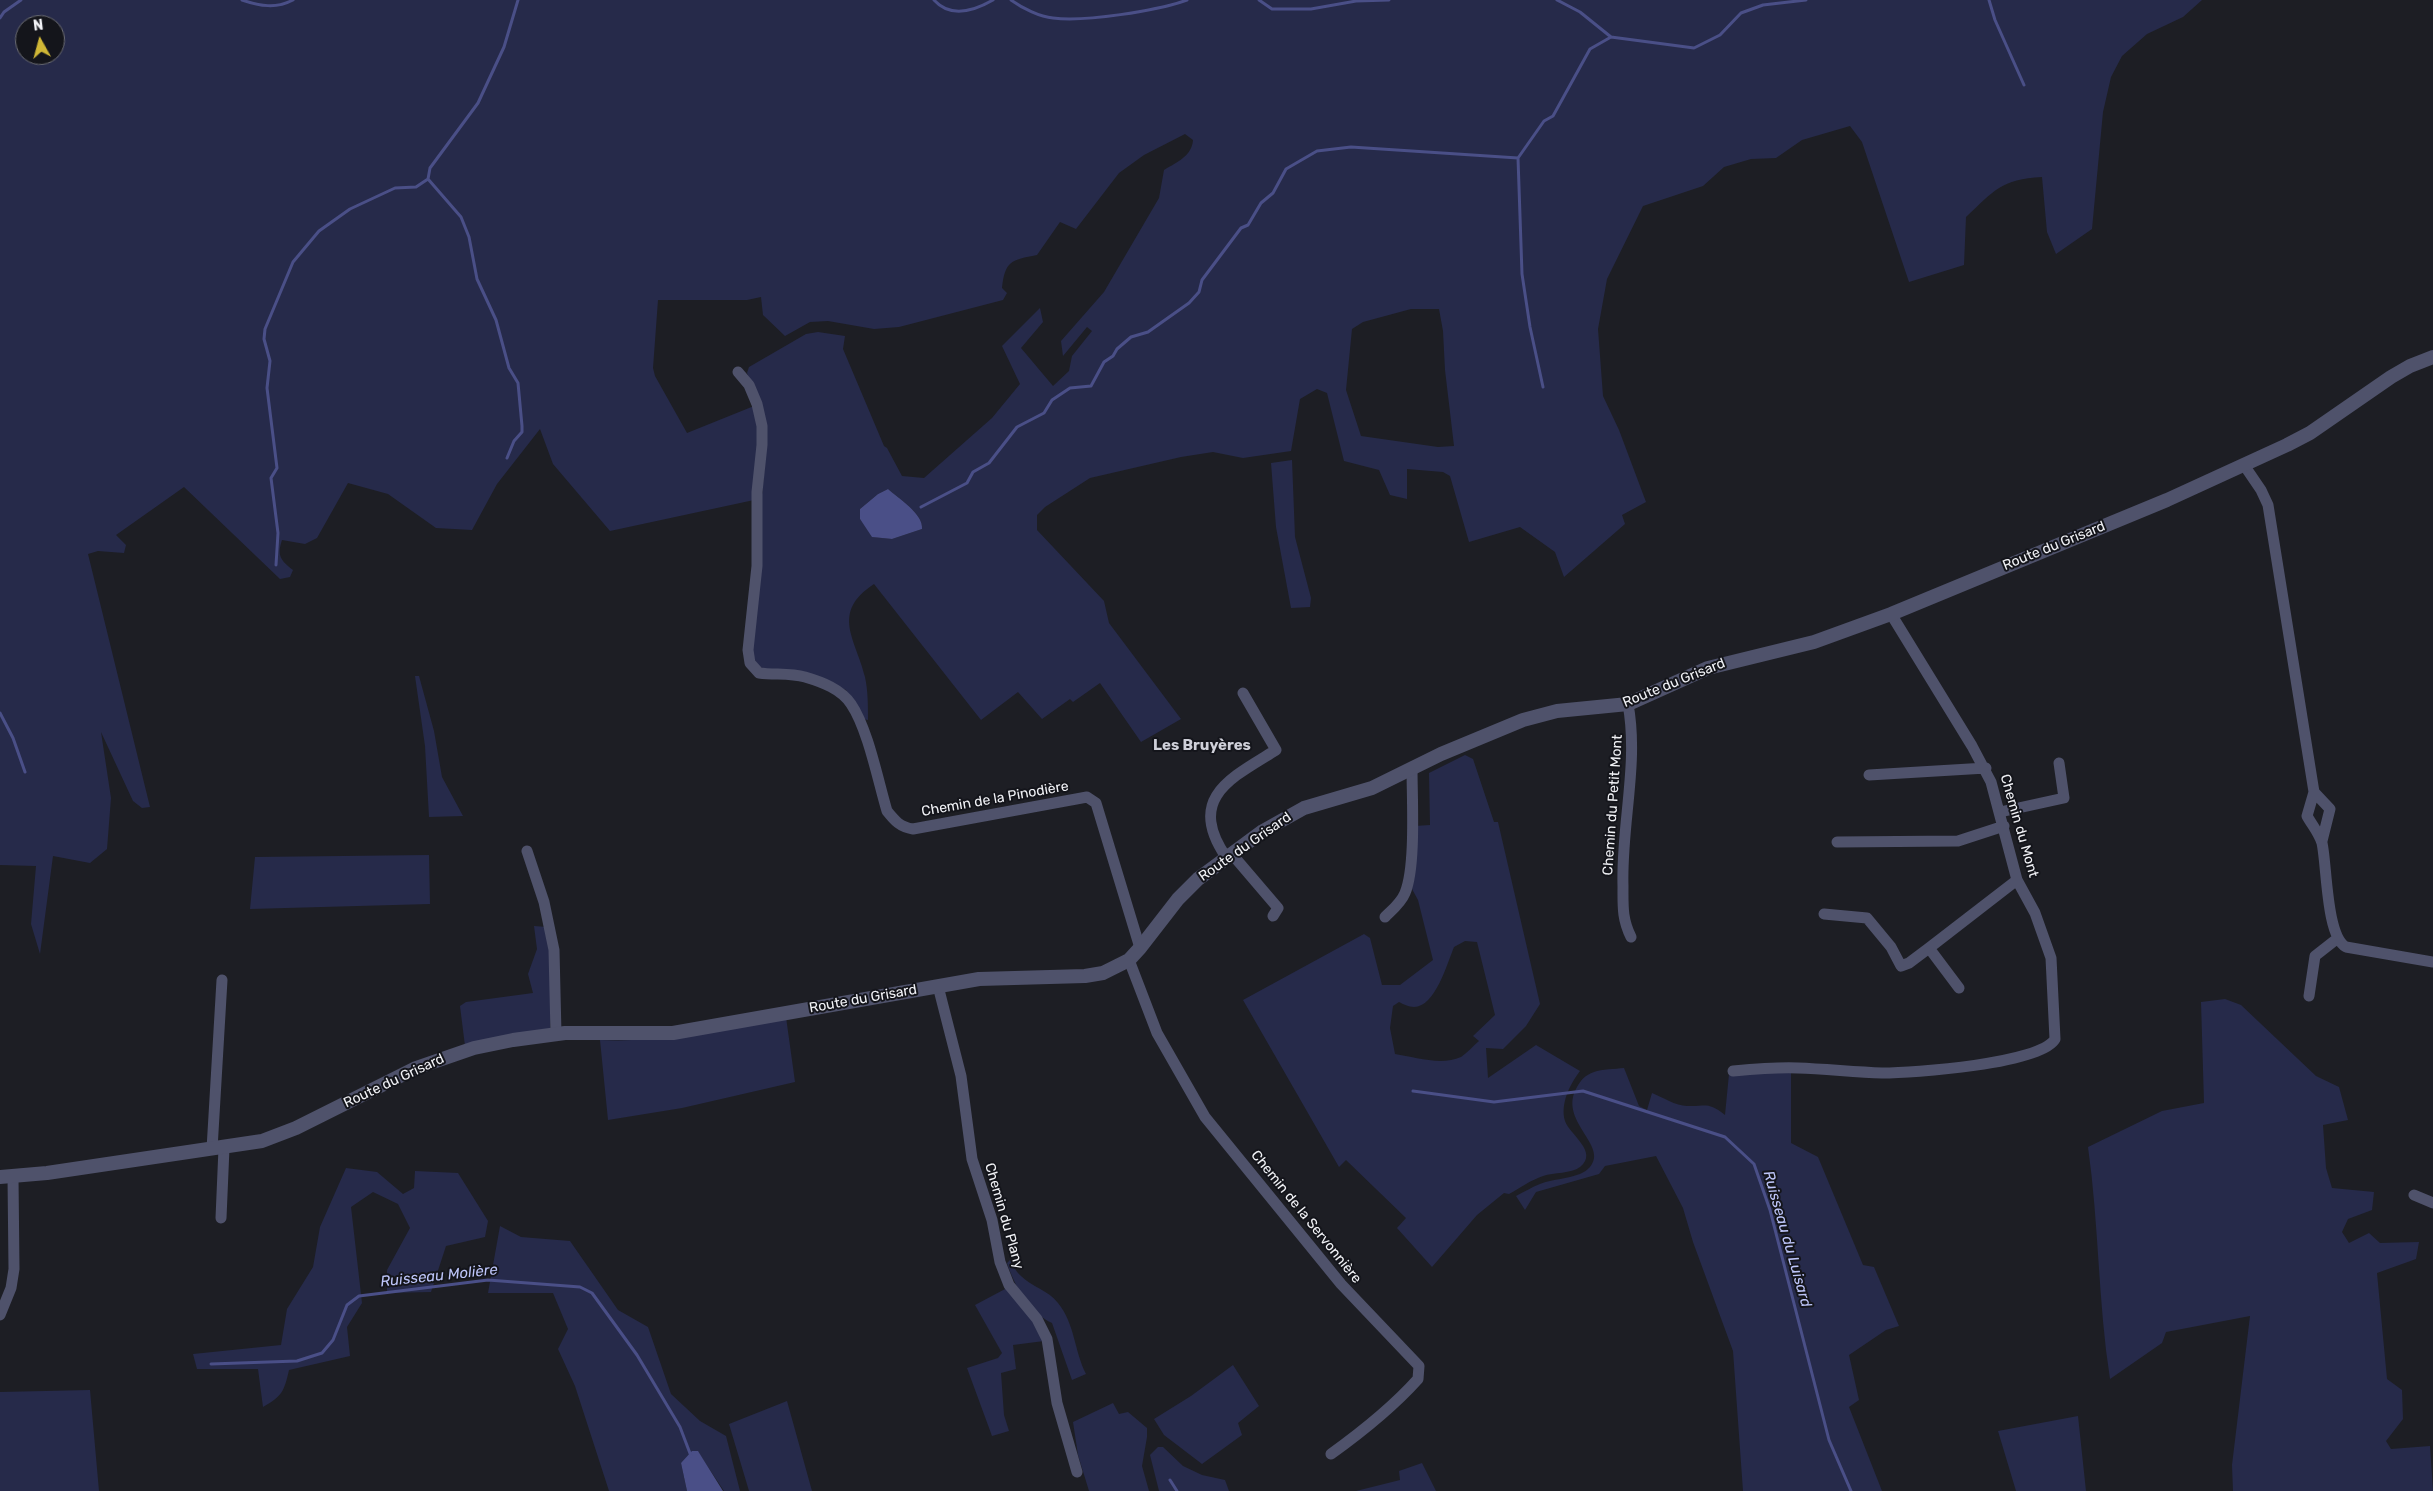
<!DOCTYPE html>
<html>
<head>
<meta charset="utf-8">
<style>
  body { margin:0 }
  #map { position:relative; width:2433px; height:1491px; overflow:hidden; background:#1d1e24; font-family:Rubik,sans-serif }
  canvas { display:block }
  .north { position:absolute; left:15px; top:15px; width:50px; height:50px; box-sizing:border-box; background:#14151b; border:1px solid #6c6d73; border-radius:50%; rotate:353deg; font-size:14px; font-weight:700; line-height:20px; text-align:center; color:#f1f2f6 }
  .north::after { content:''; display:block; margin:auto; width:18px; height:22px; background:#d0b736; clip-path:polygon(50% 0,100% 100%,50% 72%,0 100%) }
</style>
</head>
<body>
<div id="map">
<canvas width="2433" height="1491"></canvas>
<div class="north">N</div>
</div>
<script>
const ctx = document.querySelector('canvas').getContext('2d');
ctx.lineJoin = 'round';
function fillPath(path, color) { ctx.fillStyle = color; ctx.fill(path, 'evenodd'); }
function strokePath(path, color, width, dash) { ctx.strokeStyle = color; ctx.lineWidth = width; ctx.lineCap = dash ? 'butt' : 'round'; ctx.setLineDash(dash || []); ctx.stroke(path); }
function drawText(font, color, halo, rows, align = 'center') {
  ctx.font = font + ' Rubik,sans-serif'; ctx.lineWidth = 4; ctx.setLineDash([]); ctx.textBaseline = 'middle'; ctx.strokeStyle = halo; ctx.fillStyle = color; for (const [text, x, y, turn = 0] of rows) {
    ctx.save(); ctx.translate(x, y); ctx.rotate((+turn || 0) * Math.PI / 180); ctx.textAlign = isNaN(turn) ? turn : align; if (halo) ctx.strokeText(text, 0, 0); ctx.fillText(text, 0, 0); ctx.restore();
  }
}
const green = new Path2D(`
  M0,0H2202L2183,17L2147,34L2122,56L2111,77L2103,112L2092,229L2056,254L2047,232L2042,177C2001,179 1994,191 1966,217L1964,265L1909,282L1862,142L1850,126L1802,140L1776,158L1751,159L1724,167L1703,186L1643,206L1607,279L1598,329L1603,396L1619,430L1646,502L1622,515L1625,524L1564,577L1555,552L1520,527L1469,542L1450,476L1443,472L1407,469V499L1390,495L1379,470L1344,461L1327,393L1317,389L1300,399L1291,451L1243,458L1213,452L1181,457L1090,478L1045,507L1037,515V530L1104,601L1109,623L1181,719L1141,742L1100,683L1073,702L1070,699L1042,719L1018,692L981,720L874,584C830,613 856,639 865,677C868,691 868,705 868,720L864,719L846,690L807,673L766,670C756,666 754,659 751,649L759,570L760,517L767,439L761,404L747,373L749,367L806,334L818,332L845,336L843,349L884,446L887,448L902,476L924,478L992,418L1020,384L1002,346L1040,308L1043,322L1021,348L1053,386L1069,371L1072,356L1092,331L1087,327L1063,356L1061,341L1104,292L1159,198L1164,170C1177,162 1192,156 1193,140L1185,134L1144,155L1119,173L1076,229L1060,222L1037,255C1011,260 1005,261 1002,288L1007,293L1003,300L899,327L874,329L828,321L810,322L785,336L763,315L761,297L747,300H658L653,368L655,376L687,433L754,406L761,440L754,500L610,531L553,464L540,429L497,484L472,530L436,528L388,494L348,483L317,538L305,544L282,540C277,555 280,560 293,570L290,577L280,579L184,487L116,535L126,545L124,553L98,551L88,554L150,807L142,808L133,801L101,732L111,798L107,849L90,863L53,856L40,954L31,924L36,866L0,865ZM25,25H55V55H25ZM1411,309H1439L1443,331L1445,370L1454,446L1438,447L1361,436L1346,390L1352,329L1363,322ZM888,489C898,498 924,514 922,529L892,539L873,537L860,519V509L878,494Z
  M1292,460L1295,537L1311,598L1310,607L1291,608L1276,527L1271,463Z
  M415,676H419L434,731L442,777L463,816L429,817L425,746Z
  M1465,755L1473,759L1494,822H1498L1540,1004L1526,1026L1503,1049L1486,1048L1488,1078L1536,1045L1580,1071C1570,1084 1560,1104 1565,1121C1570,1135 1599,1152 1580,1167C1571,1174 1554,1172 1543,1176C1531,1180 1520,1188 1509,1194L1504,1193L1477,1215L1432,1267L1397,1228L1406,1218L1346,1160L1339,1167L1243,1000L1364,934L1370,938L1382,985H1400L1433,960L1418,900L1412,889L1415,826L1430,825L1429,773ZM1465,941L1477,942L1495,1015L1473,1036L1479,1041C1473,1046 1467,1053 1461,1057C1441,1066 1415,1057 1395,1054L1390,1028L1393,1006L1399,1002C1403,1004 1409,1007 1414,1007C1435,1007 1447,964 1454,947Z
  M429,855L430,904L250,909L255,857Z
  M534,926L547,927L552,986L550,1030L465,1046L460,1006L466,1002L533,993L528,974L537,949Z
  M2225,999L2241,1005L2316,1076L2339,1087L2348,1120L2323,1125L2326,1168L2332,1188L2374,1192L2372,1210L2348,1219L2342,1232L2349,1243L2369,1233L2380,1243L2419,1242L2416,1259L2377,1273L2387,1379L2402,1390L2403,1419L2386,1441L2391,1449L2430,1446L2433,1491H2233L2232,1465L2250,1316L2166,1332L2162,1343L2110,1379C2098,1302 2099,1224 2088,1147L2162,1111L2204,1103L2201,1002Z
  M786,1017L795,1082L682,1108L608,1120L600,1040C663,1043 724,1029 786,1017Z
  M1624,1068L1639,1106L1647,1110L1652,1093C1662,1097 1676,1106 1687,1106C1706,1107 1707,1101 1725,1115L1729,1074L1791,1070V1143L1818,1157L1863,1265L1874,1267L1899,1326L1886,1330L1849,1355L1859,1400L1849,1407L1882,1491H1743L1733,1351L1693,1242L1683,1208L1656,1156L1605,1166L1599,1174L1536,1192L1525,1210L1516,1196C1524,1192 1532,1187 1540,1184C1554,1178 1580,1179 1590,1167C1609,1145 1557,1121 1577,1087C1581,1080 1585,1075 1594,1072C1602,1069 1615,1069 1624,1068Z
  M346,1168L377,1172L403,1194L414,1188L415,1171L458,1173L488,1221L485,1237L446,1246L431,1292L387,1293V1270L410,1228L398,1204L373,1192L351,1207L362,1303L347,1327L350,1356L289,1370C284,1392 282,1396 263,1407L258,1369H197L193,1354L281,1345L287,1309L313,1267L320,1227Z
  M500,1226L521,1237L570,1241L618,1310L648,1327L671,1394L700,1421L726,1436L740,1491H724L698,1452L681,1463L687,1491H609L575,1386L558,1349L568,1329L553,1293H488Z
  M1010,1260C1013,1265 1016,1272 1021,1276C1032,1287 1048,1290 1058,1303C1075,1324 1074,1350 1086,1374L1072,1380L1052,1323C1030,1313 1014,1285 1007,1263Z
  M1007,1288L1031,1317L1044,1341L1013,1345L1016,1369L1001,1373L1004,1415L1009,1431L992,1436L967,1368L998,1358L1002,1353L975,1305Z
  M1233,1365L1259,1406L1238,1423L1242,1435L1202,1464L1164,1435L1154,1419L1191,1396Z
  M90,1390L99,1491H0V1392Z
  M787,1401L812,1491H749L729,1424Z
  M1113,1403L1119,1414L1128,1412L1147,1428V1437L1142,1466L1149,1491H1089L1078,1455L1073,1422Z
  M2078,1416L2086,1491H2016L1998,1431Z
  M1158,1447H1163L1183,1466L1202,1475L1225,1480L1229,1491H1159L1150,1455Z
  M1422,1463L1436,1491H1356L1400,1480L1399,1471Z`);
const water = new Path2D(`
  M888,489C898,498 924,514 922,529L892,539L872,537L860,519V509L878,494Z
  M692,1451H698L723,1491H687L681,1463Z`);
const stream = new Path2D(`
  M242,0C260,6 276,9 293,0
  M934,0C951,19 974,11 993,0
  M1011,0C1022,8 1040,17 1053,18C1085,22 1156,11 1187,0
  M1259,0L1272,9H1311L1356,1L1389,0
  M1557,0L1580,12L1611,37L1694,48L1720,35L1741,13L1763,5L1806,0
  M1989,0L1995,20L2024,85
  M0,18L4,12L21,0
  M1518,158L1522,274L1530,327L1543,387
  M428,179L461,217L469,237L477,279L496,320L509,368L518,383L522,426V432L514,441L507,458
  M921,507L967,483L973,472L989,463L1017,427L1044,413L1052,400L1070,388L1091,386L1104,362L1113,356L1117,349L1131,337L1148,332L1189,303L1199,292L1202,280L1241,228L1248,225L1261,203L1273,193L1286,169L1317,151L1351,147L1518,158L1544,121L1553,116L1590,49L1611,37
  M276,565L278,533L271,478L277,468L267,388L270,361L264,339L265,329L293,262L319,231L350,209L395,188L416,187L428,179L430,168L478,103L504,47L518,0
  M0,713L13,738L25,772
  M1413,1091L1494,1102L1583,1091L1725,1137L1754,1164L1770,1210L1829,1440L1851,1491
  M211,1364L297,1361L322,1353L333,1340L347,1305L359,1296L488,1280L580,1287L592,1293L637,1355L680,1427L691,1456
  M1170,1480L1177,1491`);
const minor = new Path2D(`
  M738,372L749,385L757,404L762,426V445L757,492V566L748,650L750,663L759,673C775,675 790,673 805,677C822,682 841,689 851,704C868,729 878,781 887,811C895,821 900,827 913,829L1087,797L1096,803L1140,948
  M2244,465L2261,490L2268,505L2314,792L2307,816C2312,825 2319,833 2322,843C2327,865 2326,936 2346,947L2433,962
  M1628,704C1639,764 1621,825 1623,886C1623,906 1622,919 1631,937
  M1869,775L1986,768
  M2314,792L2330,809L2322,841
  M2000,812L2064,798L2059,763
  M1837,842L1958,841L2004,826
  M527,851L544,902L554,950L556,1034
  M1231,853L1278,908L1273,916
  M1226,857C1186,798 1231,778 1276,750L1243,693
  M1824,914L1867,918L1891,947L1901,966L1909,963L1929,948L2017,880
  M1385,917C1392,910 1401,903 1405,893C1416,867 1412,799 1412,768
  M1929,948L1959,988
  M1129,960L1157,1033L1205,1117L1341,1284L1419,1366L1418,1379C1392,1408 1363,1431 1331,1454
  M938,986L961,1076L972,1159L992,1220L1000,1262L1009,1285L1037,1319L1047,1339L1057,1403L1077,1472
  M2309,996L2315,956L2338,938
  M1733,1071C1755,1069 1777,1067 1798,1068C1826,1069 1854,1072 1882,1073C1912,1073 2041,1064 2055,1039L2051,958L2035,913L2017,880L1991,782L1972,746L1891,614
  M212,1149L222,980
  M2414,1195L2433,1203
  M221,1218L224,1148
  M0,1315L11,1288L14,1269L13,1177`);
const tertiary = new Path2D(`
  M0,1177L47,1173L262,1141L296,1128L416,1068L474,1048L513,1040L565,1033H673L979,979L1085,976L1103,973L1129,960L1140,948L1178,899L1198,879L1263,831L1304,808L1372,788L1441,754L1523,720L1557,711L1628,704L1708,668L1814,642L1891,614L2167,500L2287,445L2310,433L2391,377L2410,366L2433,357`);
const streetNames = [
  ["Route du Grisard",2054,546,-22],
  ["Route du Grisard",1674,683,-22],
  ["Chemin de la Pinodière",995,799,-10],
  ["Chemin du Petit Mont",1613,805,-86],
  ["Chemin du Mont",2019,826,74],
  ["Route du Grisard",1245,847,-35],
  ["Route du Grisard",863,999,-10],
  ["Route du Grisard",394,1081,-25],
  ["Chemin du Plany",1004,1216,74],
  ["Chemin de la Servonnière",1306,1217,51]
];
const neighbourhoodNames = [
  ["Les Bruyères",1202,746]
];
const waterNames = [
  ["Ruisseau du Luisard",1787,1239,74],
  ["Ruisseau Molière",439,1276,-6]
];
fillPath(green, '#262a4a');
fillPath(water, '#4a4f87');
strokePath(stream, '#4a4f87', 3);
strokePath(minor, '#4f526b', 11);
strokePath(tertiary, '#4f526b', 14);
drawText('14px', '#f1f2f6', '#14151b', streetNames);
drawText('bold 15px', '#cfd0d9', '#14151b', neighbourhoodNames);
drawText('italic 15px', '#bdc5f9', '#14151b', waterNames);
</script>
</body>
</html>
